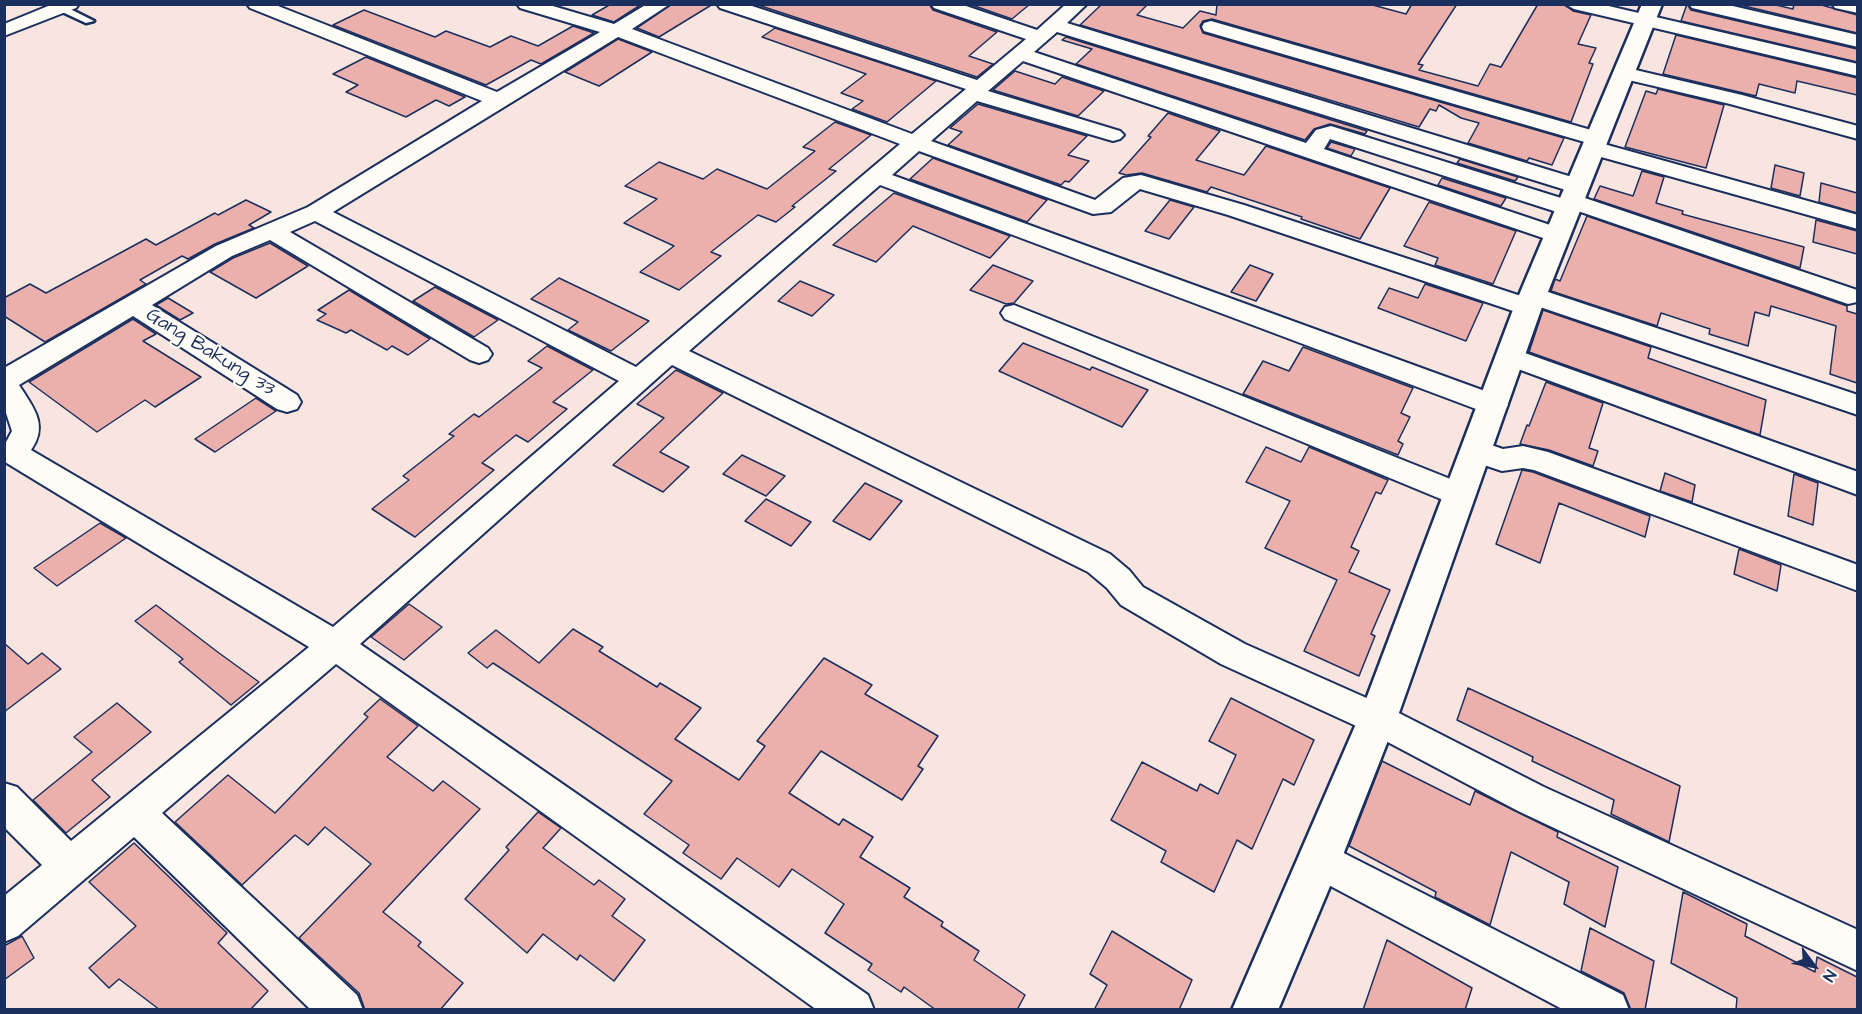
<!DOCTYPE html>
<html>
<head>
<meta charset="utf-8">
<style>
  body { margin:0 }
  #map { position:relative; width:1862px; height:1014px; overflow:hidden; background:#f8e5e0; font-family:"Architects Daughter",sans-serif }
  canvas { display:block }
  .frame { position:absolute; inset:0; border:6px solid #1b2f5e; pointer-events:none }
  .north { position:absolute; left:1784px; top:936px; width:60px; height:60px; -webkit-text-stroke:4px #fdfcf7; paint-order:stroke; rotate:122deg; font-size:16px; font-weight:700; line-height:24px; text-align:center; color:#1b2f5e }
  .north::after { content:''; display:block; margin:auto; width:21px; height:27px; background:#1b2f5e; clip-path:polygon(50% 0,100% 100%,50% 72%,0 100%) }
</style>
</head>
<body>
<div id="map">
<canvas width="1862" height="1014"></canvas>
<div class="frame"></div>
<div class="north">N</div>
</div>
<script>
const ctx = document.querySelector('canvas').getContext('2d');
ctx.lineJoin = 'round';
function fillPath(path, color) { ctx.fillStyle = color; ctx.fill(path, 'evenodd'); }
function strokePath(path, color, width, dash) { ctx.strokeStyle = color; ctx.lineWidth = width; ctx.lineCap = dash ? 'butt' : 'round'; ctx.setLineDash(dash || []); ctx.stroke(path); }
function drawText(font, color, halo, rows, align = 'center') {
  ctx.font = font + ' "Architects Daughter",sans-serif'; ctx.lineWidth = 4.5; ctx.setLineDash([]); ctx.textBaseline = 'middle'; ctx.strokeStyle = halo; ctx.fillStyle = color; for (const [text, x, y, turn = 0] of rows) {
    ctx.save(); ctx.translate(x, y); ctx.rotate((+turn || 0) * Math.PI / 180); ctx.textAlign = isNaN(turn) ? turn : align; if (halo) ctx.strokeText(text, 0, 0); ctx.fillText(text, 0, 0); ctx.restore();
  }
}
const building = new Path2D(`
  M611,4H642L614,22L592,15Z
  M672,4H713L659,37L637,28Z
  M755,4H929L933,10L997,32L969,56L993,64L977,77Z
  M969,4H1030L1012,19Z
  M1102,4H1148L1137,15L1183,28L1200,11L1216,15L1217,4H1369L1406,14L1412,4H1457L1418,64L1423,65L1419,70L1478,86L1490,64L1501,67L1538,4H1563L1573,11L1591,15L1578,44L1596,48L1589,63L1593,64L1571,122L1212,19L1203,21L1200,26L1203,33L1564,138L1552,165L1529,158L1527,161L1468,143L1479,123L1461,118L1439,105L1436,111L1430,109L1419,127L1080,25Z
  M1687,4L1691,10L1857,49V62L1681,21Z
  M1736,4H1772L1793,9L1794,4H1818L1832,8L1857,15V33Z
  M364,10L435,37L446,31L490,47L511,36L538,46L573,26L594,33L541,64L531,60L486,85L333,25Z
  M775,28L936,81L887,122L852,109L863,101L841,93L866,74L762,37Z
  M1676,35L1857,78V95L1797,81L1795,93L1759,84L1756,96L1663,74Z
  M1066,37L1367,131L1365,134L1330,124L1314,129L1305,140L1076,64L1092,49L1062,40Z
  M618,39L652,52L599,86L565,72Z
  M366,57L465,97L449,106L436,100L406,117L346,92L358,85L333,74Z
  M1015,71L1055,84L1062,77L1104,91L1078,116L993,90Z
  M1658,89L1724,105L1706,168L1625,147L1646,91L1656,94Z
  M978,104L1087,136L1068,155L1089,161L1069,182L1065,181L1061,185L948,145L962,132L950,128Z
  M1168,113L1220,131L1196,160L1244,175L1266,146L1390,188L1360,239L1301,219L1302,217L1211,187L1207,192L1142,173L1126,175L1119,173L1151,137L1148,136Z
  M835,122L871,135L829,169L836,171L792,206L795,207L776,222L758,215L711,252L721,256L679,290L640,272L674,246L624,223L657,199L625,186L659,162L703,179L717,169L767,189L815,151L803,147Z
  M1331,142L1355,149L1351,156L1327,148Z
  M933,158L1047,200L1027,222L910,179Z
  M1460,159L1518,177L1515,181L1457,163Z
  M1775,165L1804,173L1800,196L1771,188Z
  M1642,171L1664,177L1656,203L1683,211L1682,214L1804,247L1800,268L1594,199L1600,186L1633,196Z
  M1442,178L1506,198L1501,206L1438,185Z
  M1821,183L1857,193V213L1819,202Z
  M894,193L1010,236L990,258L913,226L876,262L833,245Z
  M246,200L271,212L249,225L254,228L215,244L188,259L182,256L140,280L146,284L45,342L4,316V298L30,284L46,293L146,239L156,245L215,213L218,215Z
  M1170,200L1194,207L1169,239L1145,231Z
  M1429,202L1516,231L1493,284L1435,265L1438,258L1404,246Z
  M1587,216L1847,306V311L1857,314V383L1830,374L1836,326L1771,306L1769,316L1755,312L1748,346L1709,334L1710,329L1661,313L1657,326L1551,291L1555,279L1560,281Z
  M1816,220L1857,231V254L1813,242Z
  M270,243L308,266L256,298L210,272L233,258Z
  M993,265L1033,281L1014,303L1006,304L970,290Z
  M1250,265L1273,274L1256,301L1231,292Z
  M559,278L649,321L611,351L568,330L578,322L531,299Z
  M800,281L834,295L812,316L778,301Z
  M1425,284L1483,303L1466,341L1378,308L1389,288L1418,298Z
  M435,287L498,320L474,337L413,301Z
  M349,290L430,339L408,355L392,346L387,350L351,330L346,333L317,320L326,314L318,310Z
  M168,298L193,313L180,320L156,305Z
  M1543,310L1651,347L1648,358L1766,400L1760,435L1529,352Z
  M133,319L156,334L143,341L201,377L155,407L145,400L97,432L29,382Z
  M1023,343L1090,370L1092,367L1148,390L1122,427L999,371Z
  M547,346L593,370L553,402L567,409L528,442L516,435L482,463L494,470L415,537L372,509L409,480L403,476L454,436L449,434L474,414L479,417L542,368L528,361Z
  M1303,347L1413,388L1401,413L1410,417L1398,441L1403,444L1398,455L1243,394L1263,361L1289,371Z
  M676,370L723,393L660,452L689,467L663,492L613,465L664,418L637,404Z
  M1546,382L1603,403L1589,448L1598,451L1593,466L1549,450L1520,444L1527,425L1529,426Z
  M256,398L276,411L215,452L195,439Z
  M1266,447L1301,462L1309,447L1388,480L1381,494L1376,492L1351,547L1359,551L1349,572L1390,590L1371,634L1375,636L1359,676L1304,651L1337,580L1265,548L1290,501L1246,482Z
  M742,455L785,476L766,496L723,474Z
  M1522,470L1533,472L1650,516L1645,537L1559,503L1540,563L1496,544Z
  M1665,473L1695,485L1692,502L1660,491Z
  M1794,474L1818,483L1813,525L1788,516Z
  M865,483L902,501L870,540L833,521Z
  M766,499L811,522L791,546L745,521Z
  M100,523L126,538L57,586L34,568Z
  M1739,549L1781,565L1777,591L1734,574Z
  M409,604L442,627L404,660L371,637Z
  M156,605L219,653L259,682L231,705L179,662L183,659L135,621Z
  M573,629L603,647L599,651L657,687L660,683L701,708L675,739L739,780L765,746L757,741L824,658L872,685L865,694L938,736L918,766L923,769L902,800L821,751L789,793L839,825L843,819L873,837L860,857L910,888L904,897L943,922L941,926L979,951L974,960L1025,995L1017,1010H936L904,987L901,992L868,970L872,964L825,933L844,904L792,869L779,887L737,858L721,879L683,853L689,845L644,814L672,781L493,663L487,668L468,653L496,630L539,663Z
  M4,643L28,664L42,653L61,669L4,712Z
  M1468,688L1680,786L1669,842L1611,814L1614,800L1532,761L1533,757L1457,720Z
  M1231,698L1314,740L1294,785L1283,779L1252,849L1237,840L1214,892L1161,862L1166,851L1111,820L1142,762L1197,791L1200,784L1218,794L1236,755L1209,741Z
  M380,699L418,726L387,757L433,791L443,781L480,809L383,912L421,942L418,946L463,983L440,1010H365L359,993L299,938L371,864L325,827L308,845L295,835L242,885L175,822L228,775L275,813L368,717L364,714Z
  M117,703L151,732L92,780L110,797L66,833L33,800L92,752L74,737Z
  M1382,761L1470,805L1475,791L1558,832L1557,837L1618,867L1605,927L1564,904L1569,882L1511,852L1490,925L1435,897L1436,892L1349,846Z
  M538,812L561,828L543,848L594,885L599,880L625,899L612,916L645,940L614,981L580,955L577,960L543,934L527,953L465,899L509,850L506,847Z
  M134,843L227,933L218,943L268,991L250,1010H160L119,979L109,988L89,968L136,926L89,882Z
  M1683,892L1747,924L1745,936L1815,972L1817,957L1857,977V1010H1736L1737,998L1671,963Z
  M1590,928L1654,961L1645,1010H1631L1624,993L1581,971Z
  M1112,931L1192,980L1179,1010H1094L1107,985L1090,974Z
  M22,936L34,958L4,980V946Z
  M1387,940L1472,988L1465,1010H1363Z`);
const service = new Path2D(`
  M58,6H64L94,21L86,23L58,10Z`);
const minor = new Path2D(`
  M53,4H79L76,8L4,36V24Z
  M247,4H273L497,92L600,32L520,8L517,4H546L614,24L647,4H670L632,29L912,134L966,89L720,8L717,4H746L977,80L1026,39L934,8L931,4H960L1037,30L1066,4H1087L1067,23L1585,181L1588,186L1585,191L1577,193L1569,191L1057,32L1034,52L1306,143L1316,130L1331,126L1561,198L1571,194L1579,196L1857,290V302L1848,304L1578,211L1568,215L1560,213L1330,139L1324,149L1565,230L1569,235L1565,240L1557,242L1549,240L1023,61L988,91L1120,131L1124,135L1120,139L1113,141L1106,139L977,101L931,141L1095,200L1123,178L1141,175L1244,205L1521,296L1524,290L1533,288L1542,290L1858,395V415L1540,307L1537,313L1528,315L1519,313L1228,215L1140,189L1111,212L1093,214L919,151L892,175L1504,398L1508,405L1504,412L1494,415L1484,412L880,185L689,351L1110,554L1129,570L1143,587L1245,644L1389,708L1544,787L1858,930V971L1518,811L1365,730L1221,664L1121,605L1107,588L1088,572L672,365L360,644L868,995L874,1010H817L336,664L162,813L357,995L363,1010H311L134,837L18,936L4,942V896L42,865L4,827V783L17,787L71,841L309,647L5,462L4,446L12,431L4,407V368L216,246L308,207L482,101L250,8ZM618,37L900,144L636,367L333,212ZM315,221L619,381L333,627L31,450C49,425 33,407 19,385L133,316L277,409L287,412L297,409L301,402L297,395L152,305L232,256L270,240L470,360L479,363L488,360L492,354L488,348L290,232Z
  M1565,4H1600L1858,64V76L1574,9Z
  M1689,4H1724L1858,35V47L1692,8Z
  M1832,4H1858V13L1835,8Z
  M1211,21L1605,134L1608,139L1604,144L1858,215V229L1587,153L1584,148L1588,143L1204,31L1202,27L1204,23Z
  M1623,67L1742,95L1858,126V139L1730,104L1616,77L1613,73L1616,69Z
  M1014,305L1468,486L1473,494L1468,502L1458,505L1448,502L1005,319L1001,313L1005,307Z
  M1511,348L1858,472V495L1502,363L1498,357L1502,351Z
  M1476,440L1503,449L1523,446L1548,452L1858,565V591L1534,470L1523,468L1502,471L1466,459L1462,451L1466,443Z
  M1320,841L1623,995L1629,1010H1564L1306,873L1301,860L1306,847Z`);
const tertiary = new Path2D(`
  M1642,4H1662L1542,307L1400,710L1341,860L1278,1010H1232L1362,710L1514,307Z`);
const streetNames = [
  ["Gang Bakung 33",210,353,32]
];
fillPath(building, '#ebb0ac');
strokePath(building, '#1b2f5e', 1.5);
strokePath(service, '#1b2f5e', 5);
strokePath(minor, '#1b2f5e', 4);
strokePath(tertiary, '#1b2f5e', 5);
fillPath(service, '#fdfcf7');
fillPath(minor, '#fdfcf7');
fillPath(tertiary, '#fdfcf7');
drawText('20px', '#1b2f5e', '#fdfcf7', streetNames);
</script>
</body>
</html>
